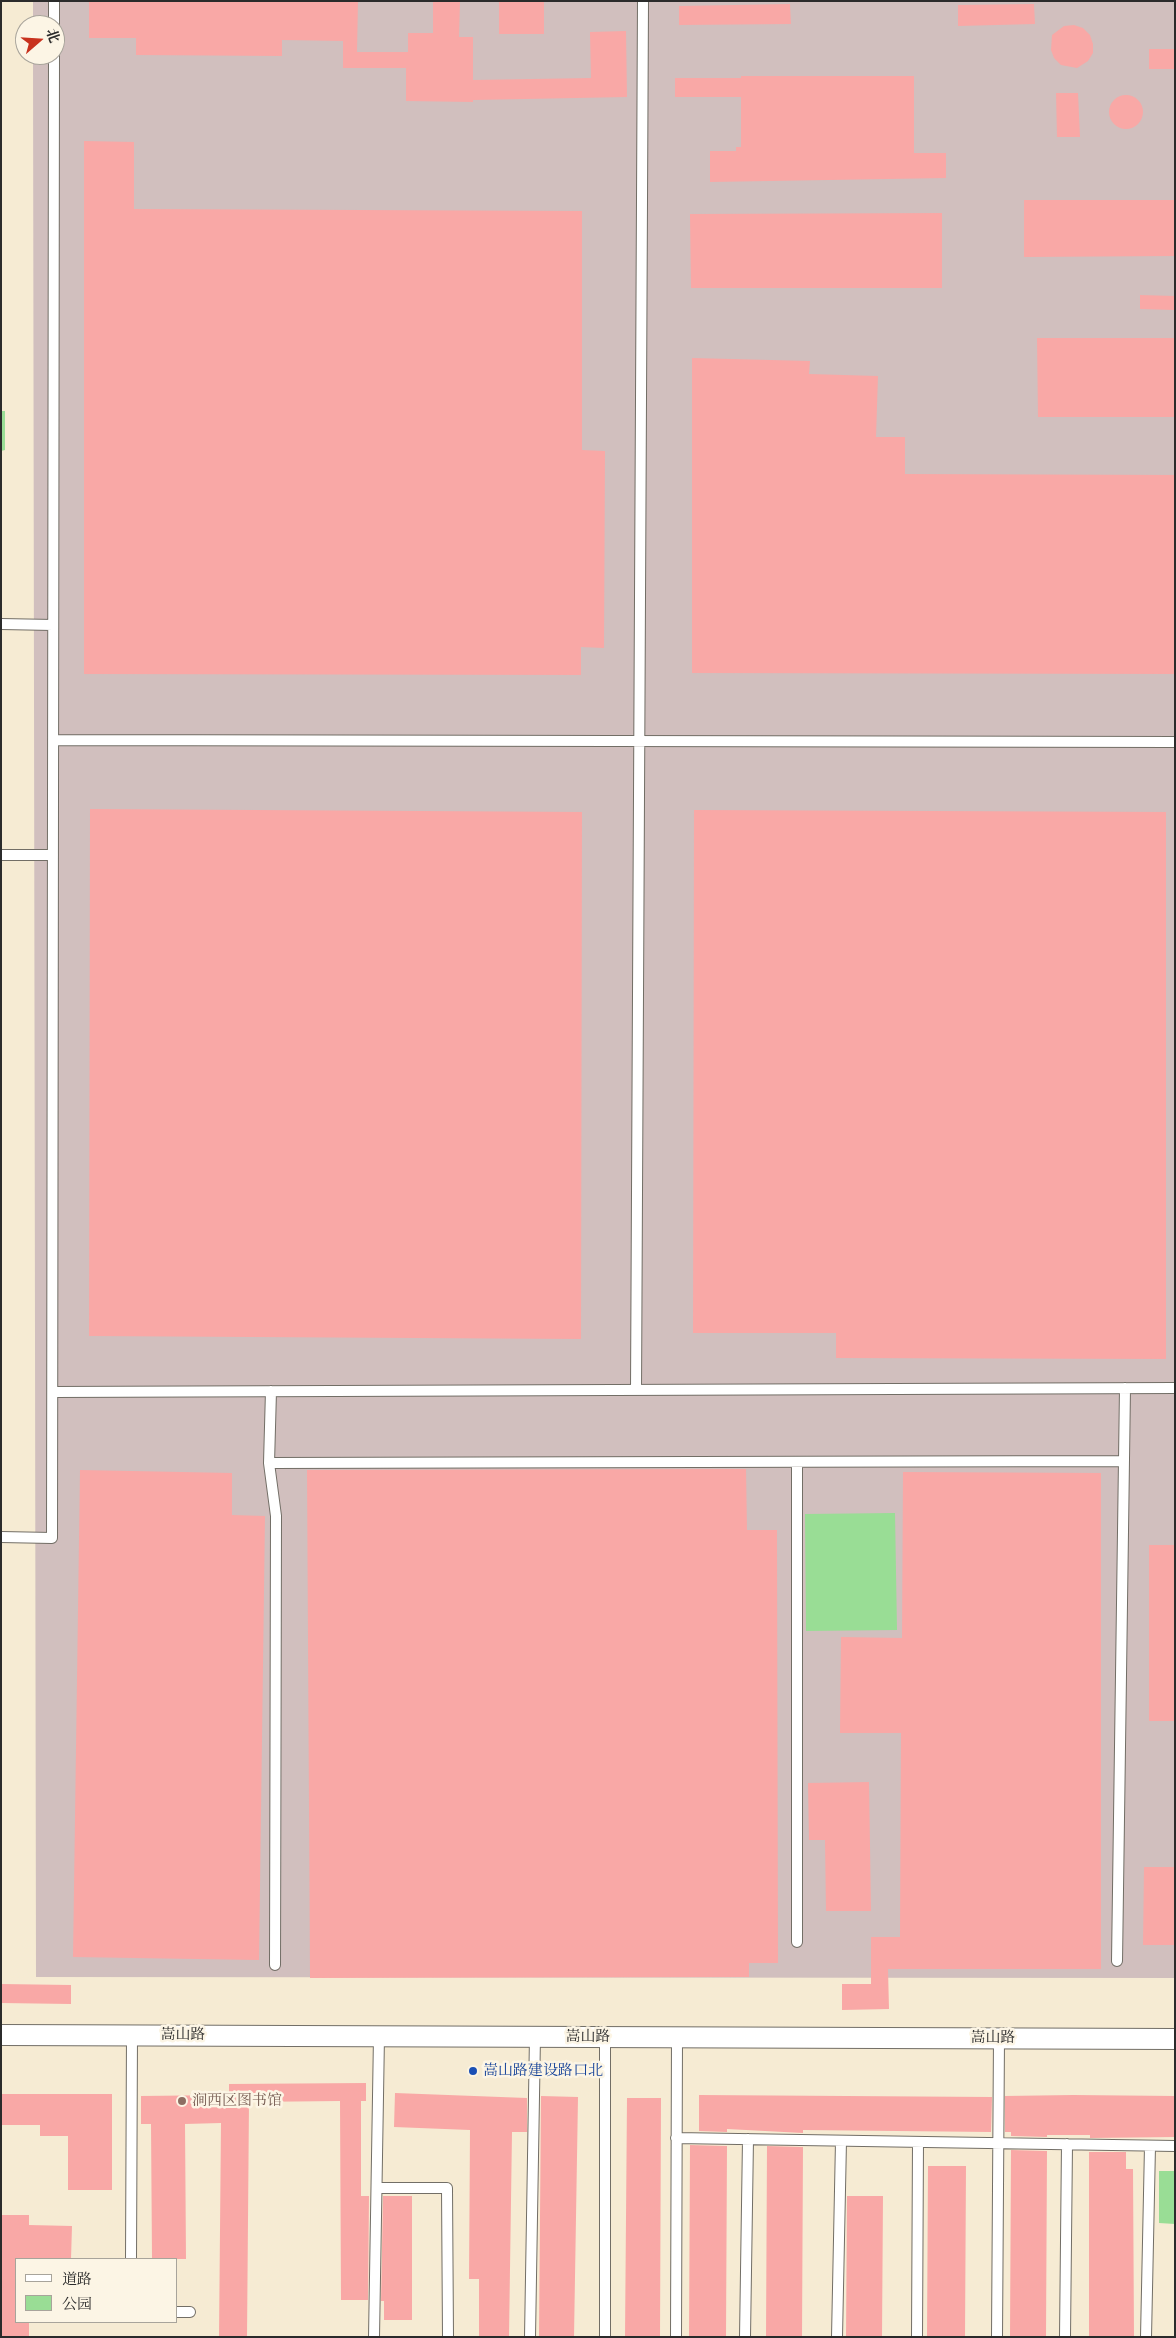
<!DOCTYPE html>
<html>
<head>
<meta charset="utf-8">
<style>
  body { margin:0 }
  #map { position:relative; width:1176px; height:2338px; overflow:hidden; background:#f6ebd3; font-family:"Gentium Book Plus","Noto Serif SC",serif }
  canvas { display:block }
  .frame { position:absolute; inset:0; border:2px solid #2b2b2b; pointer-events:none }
  .legend { position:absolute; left:15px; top:2258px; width:162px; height:65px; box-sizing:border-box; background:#fcf5e5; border:1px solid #a8a49b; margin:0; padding:6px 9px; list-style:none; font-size:15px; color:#2b2b2b }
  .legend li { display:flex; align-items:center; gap:10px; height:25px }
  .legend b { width:25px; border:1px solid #a8a49b }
  .north { position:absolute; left:15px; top:15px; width:50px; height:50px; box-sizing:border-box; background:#fcf5e5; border:1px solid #a8a49b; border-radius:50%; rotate:71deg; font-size:14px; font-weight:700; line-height:20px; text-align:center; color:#2b2b2b }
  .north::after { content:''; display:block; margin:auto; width:18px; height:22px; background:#c8321e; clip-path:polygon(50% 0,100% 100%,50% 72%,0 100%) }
</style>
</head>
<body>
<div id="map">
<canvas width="1176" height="2338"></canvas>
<div class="frame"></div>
<ul class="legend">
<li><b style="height:6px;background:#fff"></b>道路</li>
<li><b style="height:14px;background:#99dd95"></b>公园</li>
</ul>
<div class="north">北</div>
</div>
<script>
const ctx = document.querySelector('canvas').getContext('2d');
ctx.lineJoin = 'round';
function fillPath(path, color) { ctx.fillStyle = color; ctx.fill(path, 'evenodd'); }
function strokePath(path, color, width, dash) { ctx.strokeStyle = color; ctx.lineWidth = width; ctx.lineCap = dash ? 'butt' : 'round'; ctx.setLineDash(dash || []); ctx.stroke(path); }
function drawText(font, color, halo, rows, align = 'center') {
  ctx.font = font + ' "Gentium Book Plus","Noto Serif SC",serif'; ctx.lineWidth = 5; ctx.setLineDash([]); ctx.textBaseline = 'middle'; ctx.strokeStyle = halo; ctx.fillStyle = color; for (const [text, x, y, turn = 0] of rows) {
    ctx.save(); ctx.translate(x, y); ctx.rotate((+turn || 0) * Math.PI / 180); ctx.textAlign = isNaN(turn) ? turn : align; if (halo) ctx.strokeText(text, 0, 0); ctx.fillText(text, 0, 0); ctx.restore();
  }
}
const industrial = new Path2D(`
  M33,1H1175V1978L36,1977L33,55H55V25H33Z`);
const green = new Path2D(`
  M1,411H5V450L1,451Z
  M895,1513L897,1630L806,1631L805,1514Z
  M1159,2171H1175V2224L1159,2223Z`);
const building = new Path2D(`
  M89,1H358L357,52H408V33H433V1H460L459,37H473V80L591,78L590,32L626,31L627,97L473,100V102L406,101V68H343V41L282,40V56L136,55V38H89Z
  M499,1H544V34H499Z
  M790,4L791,24L679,25V6Z
  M1034,4L1035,24L958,26V5Z
  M1074,25L1083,28L1090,35L1093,44V53L1088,61L1077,68L1061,65L1054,58L1051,50L1052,35L1064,26Z
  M1149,49H1175V69H1149Z
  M741,76H914V153H946V178L710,182V151H736V147H741V97H675V78H741Z
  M1056,93H1078L1080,137H1057Z
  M1109 112a17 17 0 1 1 34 0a17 17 0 1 1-34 0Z
  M84,141L134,142V209L582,211V450L605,451L604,648L581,647V675L84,674Z
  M1024,200H1175V256L1024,257Z
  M942,213V288H691L690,214Z
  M1140,295L1175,296V310L1140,309Z
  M1037,338H1175V417H1038Z
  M692,358L810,361L809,374L878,376L876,437H905V474L1175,475V674L692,673Z
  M90,809L582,812L581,1339L89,1336Z
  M694,810L1166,812V1359L836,1358V1333H693Z
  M746,1469L747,1530H777L778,1963H749V1977L310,1978L307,1470Z
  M80,1470L232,1473V1515L265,1516L259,1960L73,1957Z
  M903,1472L1101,1473V1969H888L889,2009L842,2010V1984H871V1937H900L901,1733H840L841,1637L902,1638Z
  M1149,1545H1175V1721H1149Z
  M869,1782L871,1911H826L825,1840H809L808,1783Z
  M1144,1867H1175V1945H1143Z
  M1,1984L71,1985V2004L1,2003Z
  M366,2083V2101H361V2196H369L368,2300H341L340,2101L249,2102L247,2337H219L221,2123L185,2124L186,2259H152L151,2124H141V2096L229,2095V2084Z
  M395,2093L527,2098V2132H512L509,2337H479V2279H469L470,2130L394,2127Z
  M1,2094H112V2190H68V2136H40V2125H1Z
  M699,2095L992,2097L991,2132L803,2130V2133L727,2129V2132L699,2131Z
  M1073,2095L1175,2096V2137L1090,2138V2135H1047V2137L1011,2136V2132H1005V2096Z
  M541,2096L578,2097L574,2337H539Z
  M627,2098H661L660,2337H625Z
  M690,2145L727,2146L726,2337H689Z
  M767,2146L803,2147L802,2337H766Z
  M1011,2150L1047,2151L1046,2337H1010Z
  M1089,2152H1126V2169H1133L1134,2337H1089Z
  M928,2166H966L965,2337H927Z
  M383,2196H412V2320H384V2301H381Z
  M847,2196H883L882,2337H846Z
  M1,2215H29V2225L72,2226L71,2259H16V2322H29V2337H1Z`);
const service = new Path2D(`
  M54,25V1
  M1,624L53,625
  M53,740L1175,742
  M1,855H53
  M636,1390L643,1
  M271,1391L269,1463L276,1516L275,1965
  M53,1392L1175,1388
  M269,1463L1124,1461
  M1,1537L52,1538L54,55
  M797,1942V1462
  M1117,1961L1125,1388
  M605,2037V2337
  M676,2138L1175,2146
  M377,2188H447L448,2337
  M131,2259L132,2035
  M176,2312H190
  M374,2337L379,2036
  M530,2337L535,2036
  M676,2337L677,2037
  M745,2337L748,2139
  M837,2337L841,2141
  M917,2337L918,2142
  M997,2337L999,2038
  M1065,2337L1067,2144
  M1146,2337L1150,2146`);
const minor = new Path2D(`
  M1,2035L1175,2039`);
const markers = [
  [473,2071,5,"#1a4fb4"],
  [182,2101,5,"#8d6e63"]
];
const streetNames = [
  ["嵩山路",183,2035],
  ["嵩山路",588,2037],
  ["嵩山路",993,2038]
];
const transitNames = [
  ["嵩山路建设路口北",483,2071]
];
const educationNames = [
  ["涧西区图书馆",192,2101]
];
fillPath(industrial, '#d1bfbe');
fillPath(green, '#99dd95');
fillPath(building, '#f9a8a6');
strokePath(service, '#726e66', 12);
strokePath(minor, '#726e66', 22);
strokePath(service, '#fff', 10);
strokePath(minor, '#fff', 20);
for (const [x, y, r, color] of markers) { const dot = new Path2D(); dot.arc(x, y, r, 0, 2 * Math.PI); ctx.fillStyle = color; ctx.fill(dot); strokePath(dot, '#fcf5e5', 2); }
drawText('15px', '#2b2b2b', '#fcf5e5', streetNames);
drawText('15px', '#164399', '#fcf5e5', transitNames, 'left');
drawText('15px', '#785e54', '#fcf5e5', educationNames, 'left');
</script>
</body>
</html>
